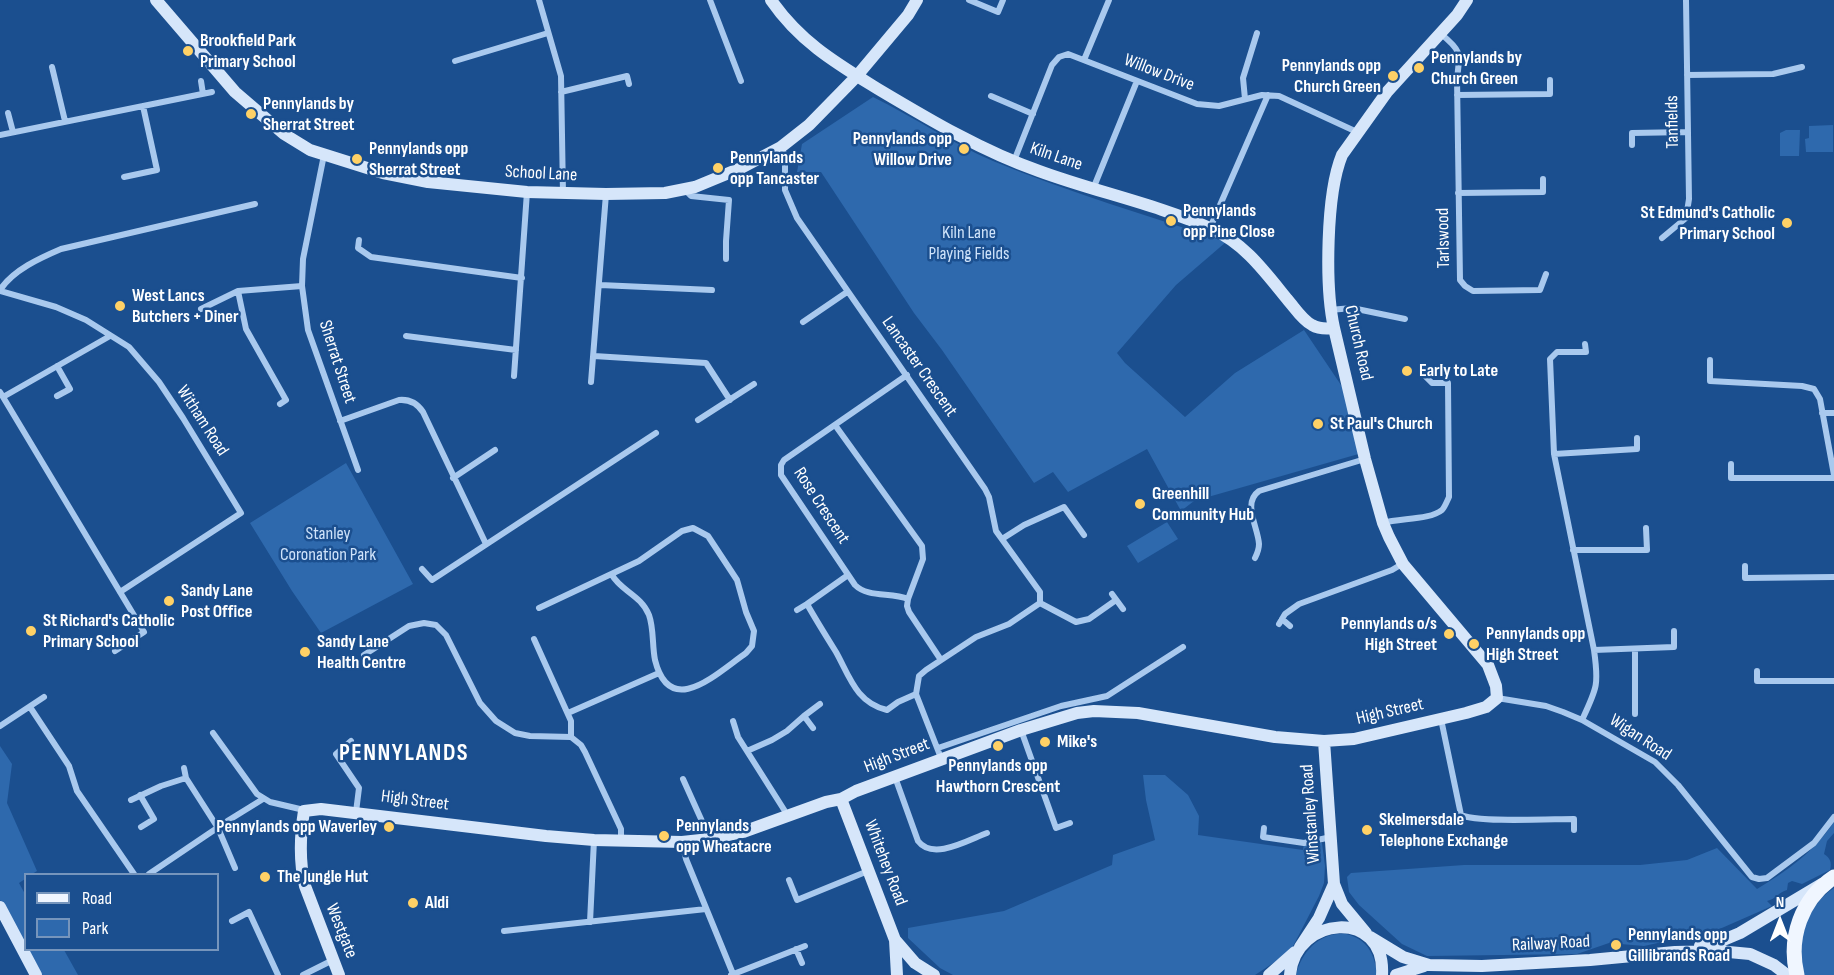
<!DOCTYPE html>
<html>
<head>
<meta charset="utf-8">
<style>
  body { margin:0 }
  #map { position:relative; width:1834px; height:975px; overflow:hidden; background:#1b4f8f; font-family:"Sofia Sans Condensed",sans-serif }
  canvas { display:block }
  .legend { position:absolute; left:24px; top:873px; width:195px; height:78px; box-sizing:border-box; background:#1b4f8f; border:2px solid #7695bc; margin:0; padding:8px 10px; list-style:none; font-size:18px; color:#fff }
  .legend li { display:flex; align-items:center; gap:12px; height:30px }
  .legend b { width:30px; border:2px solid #7695bc }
  .north { position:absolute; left:1750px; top:891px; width:60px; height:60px; -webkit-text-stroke:4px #1b4f8f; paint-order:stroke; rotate:0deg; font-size:16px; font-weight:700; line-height:24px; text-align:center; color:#fff }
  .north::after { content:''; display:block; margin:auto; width:21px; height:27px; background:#fff; clip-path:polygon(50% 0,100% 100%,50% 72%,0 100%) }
</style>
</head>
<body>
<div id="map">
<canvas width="1834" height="975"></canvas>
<ul class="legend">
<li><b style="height:8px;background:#f0f6ff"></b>Road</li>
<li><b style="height:16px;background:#2e69ad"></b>Park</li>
</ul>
<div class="north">N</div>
</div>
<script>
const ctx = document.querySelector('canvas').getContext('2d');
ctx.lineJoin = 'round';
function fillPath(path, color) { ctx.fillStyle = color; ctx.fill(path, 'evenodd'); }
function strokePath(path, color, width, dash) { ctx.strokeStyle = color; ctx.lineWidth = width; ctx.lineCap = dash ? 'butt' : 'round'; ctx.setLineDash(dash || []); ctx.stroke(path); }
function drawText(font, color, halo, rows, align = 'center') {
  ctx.font = font + ' "Sofia Sans Condensed",sans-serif'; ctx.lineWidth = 5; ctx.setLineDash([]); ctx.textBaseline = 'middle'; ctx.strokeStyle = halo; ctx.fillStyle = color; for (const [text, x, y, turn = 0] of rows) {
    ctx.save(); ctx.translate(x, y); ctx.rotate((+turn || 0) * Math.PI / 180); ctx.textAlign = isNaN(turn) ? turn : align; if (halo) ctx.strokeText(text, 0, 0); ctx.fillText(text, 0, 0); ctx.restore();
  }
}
const green = new Path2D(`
  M873,97C914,117 951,143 993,161C1069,193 1148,215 1226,242L1176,285L1117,353L1125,363L1185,417L1235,373L1304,330L1343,388L1362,453L1194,501L1181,511L1147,449L1068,492L1053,472L1034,483L942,350L914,313L821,172H797L802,144Z
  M1833,125V152H1806L1805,139L1809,138V126Z
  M1786,130H1800L1799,156H1780V133Z
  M346,463L413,584L321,633L292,591L250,523Z
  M1167,522L1178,539L1138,563L1127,546Z
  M0,746L12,764L7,803L37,871L32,874H26L25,879L19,883L25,894L26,950H64L78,975H40L23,948L0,900Z
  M1143,775H1165L1188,795L1199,816L1198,835L1303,850L1304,843H1322L1325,866L1324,883L1319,896L1290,952L1255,975H953L940,968L908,938V928L1004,911L1112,865L1113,855L1155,840L1146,800Z
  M1834,822V833L1827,841L1824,854C1830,858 1832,862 1830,870L1802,884L1792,881L1788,883L1787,890C1779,892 1776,899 1767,901L1772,906L1715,931L1710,937H1699L1694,935L1644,946L1609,943L1577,954L1427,956L1402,944L1359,905L1349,892L1347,877L1351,873L1464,865H1640L1687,860L1717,848L1757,889C1788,870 1813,853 1834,822Z
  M1834,888V975H1804C1795,943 1806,906 1834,888Z
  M1346,934C1368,939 1375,955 1377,975H1296C1302,951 1320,932 1346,934Z`);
const street = new Path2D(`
  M539,0L561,76L563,194
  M710,0L741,81
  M969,0L998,12L1003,0
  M1441,34C1462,51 1460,53 1457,79L1460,280L1465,286L1473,291L1540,290L1546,274
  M1084,60L1109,0
  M455,61L548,33
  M52,67L65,121
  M1687,75L1773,74L1802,67
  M201,81L203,94
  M561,92L627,76L629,84
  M1457,95L1550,94V80
  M991,96L1033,114
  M1245,99L1243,78L1257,33
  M8,113L13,132
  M0,135L212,92
  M1632,145V133L1688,132
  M781,147L785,156V190L797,218L985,489L989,497L996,531L1040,592V603
  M324,155L303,259L302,286L308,330L358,470
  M1014,161L1052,65L1059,57L1068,54L1197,104L1219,106L1262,95L1279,96L1357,132
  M124,177L157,170L143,106
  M1093,189L1137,81
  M685,190L691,196L729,200L726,241V259
  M1458,193L1543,192V179
  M1210,228L1268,95
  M1662,238L1686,218L1689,199L1686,0
  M359,240L358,248L371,257L522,278
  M600,285L712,290
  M0,290C13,270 40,258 61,249L255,204
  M0,291L56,307L86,320L129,347L159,382L183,418L241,513L120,592
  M238,291L246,329L286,400L280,404
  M201,309L238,291L302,286
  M1330,310L1352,308L1405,319
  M803,322L847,292
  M406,336L516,350
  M594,356L706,363L730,400
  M1710,360V381L1802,386L1814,389L1820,399L1834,475
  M907,375L784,460L781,465V475L855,585C868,598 891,592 908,599L907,606L909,612L941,660
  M514,376L527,192
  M591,382L606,194
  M0,392L144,632L115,651
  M57,396L70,389L57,366
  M3,397L110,336
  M1822,413H1834
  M698,420L754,384
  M340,421L399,400C410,399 417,403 423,412L486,544
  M835,425L922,546L923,559L908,599
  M1554,454L1637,449V438
  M1731,464V478H1834
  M453,478L495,450
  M1383,523C1400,518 1430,520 1442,510C1445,507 1447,501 1449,497L1448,383H1432L1423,374
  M1002,539L1024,525L1064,507L1084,535
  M1573,550H1647L1646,528
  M1255,558C1257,554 1259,548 1259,544C1258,527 1242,503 1259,491L1365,459
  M1745,566V578L1834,577
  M422,569L432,580L656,433
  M848,575L807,604C816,620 826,636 836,652C849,675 856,703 887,710L898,702L916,694
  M1112,594L1123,609
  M539,608L639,561L682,531L693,528L708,536L737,580L746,612L754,631L752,646L746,653C717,673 670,720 655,660C652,645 654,629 649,615C641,595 621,591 612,575
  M797,610L807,604
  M1282,619L1290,626
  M1279,624L1285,614L1299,604L1392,570L1402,564
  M534,639L571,721V737L581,745L585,752L621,829V841
  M1635,649V714
  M1594,650L1674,647V631
  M364,655L409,626L424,623L436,625L446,635L480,703L496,721L515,733L530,736L571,737
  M1757,671V681H1834
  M1497,698L1546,706L1563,712L1582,720L1655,762L1678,785L1752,877L1759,879L1767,878L1814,843L1834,817
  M30,707L69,766L77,791L134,874
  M568,713L659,673
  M804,716L820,704
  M1441,719L1461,815C1477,823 1552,819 1574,819V830
  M1582,720C1597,688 1599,685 1594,650L1554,454L1550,359L1557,352H1586L1585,344
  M733,721L738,737L788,816
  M0,726L44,697
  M1021,730L1056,828L1070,823
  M213,733L257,794L270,802L304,810
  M351,741L336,754L359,788L356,812
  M938,748L1061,706L1107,696L1183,647
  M747,751L772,740L787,731L804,716L813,728
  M941,758L916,694L919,676L926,670L976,637L1009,624L1040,603L1076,622L1089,619L1116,600
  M184,768L186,778
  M895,777L918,841C933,861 968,840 987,833
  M683,779L710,839
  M140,795L154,819L141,827
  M131,800L161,786L186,778L218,828L235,868
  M1264,828L1263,837L1304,843L1331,837
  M682,842L686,859L733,974
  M149,874L229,820L263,799
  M789,880L797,900L868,871
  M232,921L249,912L278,975
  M590,922L594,840
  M504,931L706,909
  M796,949L802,963
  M303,975L333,960
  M731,975L805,946`);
const secondary = new Path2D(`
  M156,0L235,92L284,134L310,150L383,173L428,182L527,192L606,194L665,193L695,187L741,168L781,147L809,125L856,77L908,15L917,0
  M771,0C800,42 836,63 878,89C930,120 982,151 1039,171C1096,192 1156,204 1212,229C1244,243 1265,272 1287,299C1295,308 1302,320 1312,325C1319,329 1327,329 1334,328
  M841,799L895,940L897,975
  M1334,884L1342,904L1366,933
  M0,907L36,975
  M1370,937L1403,957L1429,965L1482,966L1590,960L1675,952L1718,951L1750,954L1774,965L1787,975
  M896,941L915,963L934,975
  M1700,946L1721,941L1740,933L1822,884
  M1300,947L1319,918L1334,884L1324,741
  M339,975L305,886C299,861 300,836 304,811L321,809L546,836L594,840L682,842L710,839L743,832L826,802L841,799L856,791L1021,730L1077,713L1094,711L1138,713L1275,737L1324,741L1354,739L1466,713L1486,707L1497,698L1496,686L1488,665L1403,564L1389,537L1383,523L1365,459L1334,328C1325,287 1326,194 1342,155L1387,92L1457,15L1467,0
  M1269,975L1295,952
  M1290,975C1295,915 1386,908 1382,975
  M1396,975L1424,966`);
const primary = new Path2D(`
  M1797,975C1788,938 1801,899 1834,877`);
const markers = [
  [188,51,6,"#ffd166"],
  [1419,68,6,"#ffd166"],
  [1393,76,6,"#ffd166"],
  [251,114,6,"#ffd166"],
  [964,149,6,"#ffd166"],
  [357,159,6,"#ffd166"],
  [718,168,6,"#ffd166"],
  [1171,221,6,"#ffd166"],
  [1787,223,6,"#ffd166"],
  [120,306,6,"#ffd166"],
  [1407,371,6,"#ffd166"],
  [1318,424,6,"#ffd166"],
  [1140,504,6,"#ffd166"],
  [169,601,6,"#ffd166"],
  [31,631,6,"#ffd166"],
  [1449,634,6,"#ffd166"],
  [1474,644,6,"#ffd166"],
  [305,652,6,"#ffd166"],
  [1045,742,6,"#ffd166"],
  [998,746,6,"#ffd166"],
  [389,827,6,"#ffd166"],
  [1367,830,6,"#ffd166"],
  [664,836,6,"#ffd166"],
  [265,877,6,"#ffd166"],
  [413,903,6,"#ffd166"],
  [1616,945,6,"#ffd166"]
];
const poiNames = [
  ["Brookfield Park",200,41],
  ["Primary School",200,62],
  ["Pennylands by",1431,58],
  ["Church Green",1431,79],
  ["Pennylands opp",1381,66,"right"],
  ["Church Green",1381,87,"right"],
  ["Pennylands by",263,104],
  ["Sherrat Street",263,125],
  ["Pennylands opp",952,139,"right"],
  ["Willow Drive",952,160,"right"],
  ["Pennylands opp",369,149],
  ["Sherrat Street",369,170],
  ["Pennylands",730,158],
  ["opp Tancaster",730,179],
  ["Pennylands",1183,211],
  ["opp Pine Close",1183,232],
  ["St Edmund's Catholic",1775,213,"right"],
  ["Primary School",1775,234,"right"],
  ["West Lancs",132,296],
  ["Butchers + Diner",132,317],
  ["Early to Late",1419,371],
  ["St Paul's Church",1330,424],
  ["Greenhill",1152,494],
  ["Community Hub",1152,515],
  ["Sandy Lane",181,591],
  ["Post Office",181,612],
  ["St Richard's Catholic",43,621],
  ["Primary School",43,642],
  ["Pennylands o/s",1437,624,"right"],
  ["High Street",1437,645,"right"],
  ["Pennylands opp",1486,634],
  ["High Street",1486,655],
  ["Sandy Lane",317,642],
  ["Health Centre",317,663],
  ["Mike's",1057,742],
  ["Pennylands opp",998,766,"center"],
  ["Hawthorn Crescent",998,787,"center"],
  ["Skelmersdale",1379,820],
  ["Telephone Exchange",1379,841],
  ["Pennylands",676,826],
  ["opp Wheatacre",676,847],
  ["Pennylands opp Waverley",377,827,"right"],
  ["The Jungle Hut",277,877],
  ["Aldi",425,903],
  ["Pennylands opp",1628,935],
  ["Gillibrands Road",1628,956]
];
const streetNames = [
  ["Willow Drive",1159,73,21],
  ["Tanfields",1673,122,-91],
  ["Kiln Lane",1056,157,19],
  ["School Lane",541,174,3],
  ["Tarlswood",1444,238,-91],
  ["Church Road",1358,343,77],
  ["Sherrat Street",337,362,72],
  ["Lancaster Crescent",919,367,55],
  ["Witham Road",202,421,57],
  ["Rose Crescent",821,506,57],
  ["High Street",1390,712,-13],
  ["Wigan Road",1640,738,33],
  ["High Street",897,756,-21],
  ["High Street",415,801,7],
  ["Winstanley Road",1311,814,-94],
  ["Whitehey Road",885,863,69],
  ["Westgate",341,931,68],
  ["Railway Road",1551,944,-3]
];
const parkNames = [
  ["Kiln Lane",969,233],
  ["Playing Fields",969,254],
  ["Stanley",328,534],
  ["Coronation Park",328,555]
];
const districtNames = [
  ["PENNYLANDS",404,754]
];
fillPath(green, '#2e69ad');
strokePath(street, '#a9c9ee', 6);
strokePath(secondary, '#d6e6fa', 12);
strokePath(primary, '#f0f6ff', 15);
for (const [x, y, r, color] of markers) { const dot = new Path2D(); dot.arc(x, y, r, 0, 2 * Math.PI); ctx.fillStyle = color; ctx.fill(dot); strokePath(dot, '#1b4f8f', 2); }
drawText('bold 18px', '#fff', '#1b4f8f', poiNames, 'left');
drawText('18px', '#fff', '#1b4f8f', streetNames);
drawText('18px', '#cfe3fa', '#1b4f8f', parkNames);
ctx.letterSpacing = '1.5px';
drawText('bold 24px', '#fff', '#1b4f8f', districtNames);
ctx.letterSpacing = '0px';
</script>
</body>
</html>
